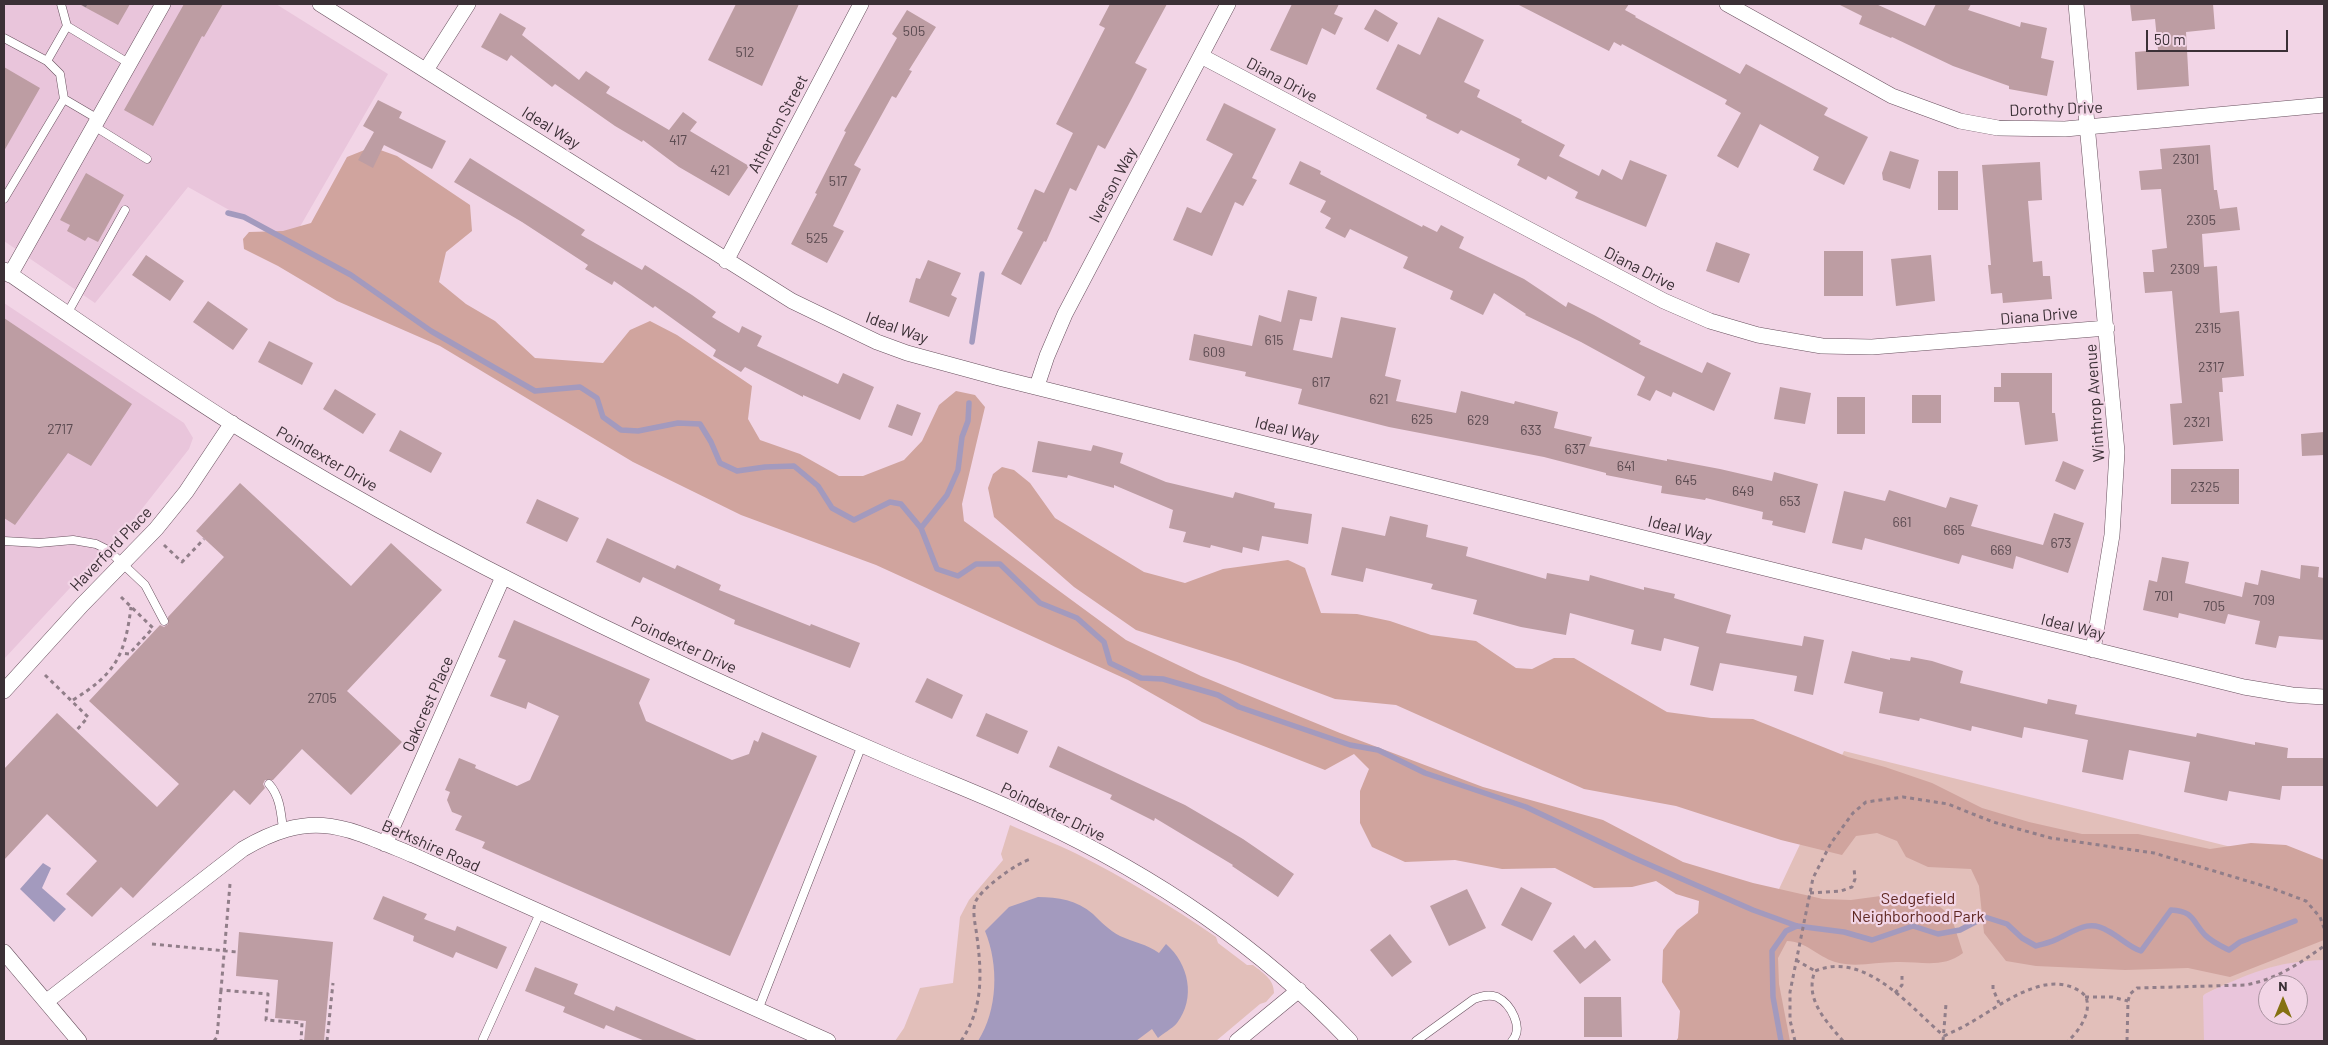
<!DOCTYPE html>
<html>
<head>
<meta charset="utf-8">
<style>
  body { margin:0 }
  #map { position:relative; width:2328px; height:1045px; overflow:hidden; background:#f2d5e6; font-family:Barlow,sans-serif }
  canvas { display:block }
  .frame { position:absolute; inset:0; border:5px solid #3b3036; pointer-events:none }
  .north { position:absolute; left:2258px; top:975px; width:50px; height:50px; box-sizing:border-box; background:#f2d5e6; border:1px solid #a993a0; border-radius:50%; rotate:0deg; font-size:14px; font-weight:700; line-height:20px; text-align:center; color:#3b3036 }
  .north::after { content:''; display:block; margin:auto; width:18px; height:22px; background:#857111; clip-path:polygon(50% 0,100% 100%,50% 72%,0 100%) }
  .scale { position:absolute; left:2146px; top:30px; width:142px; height:22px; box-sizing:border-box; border:2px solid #3b3036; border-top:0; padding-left:6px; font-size:15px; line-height:18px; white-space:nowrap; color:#3b3036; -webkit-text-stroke:4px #f2d5e6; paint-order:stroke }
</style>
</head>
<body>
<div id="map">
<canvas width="2328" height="1045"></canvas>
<div class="frame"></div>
<div class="north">N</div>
<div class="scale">50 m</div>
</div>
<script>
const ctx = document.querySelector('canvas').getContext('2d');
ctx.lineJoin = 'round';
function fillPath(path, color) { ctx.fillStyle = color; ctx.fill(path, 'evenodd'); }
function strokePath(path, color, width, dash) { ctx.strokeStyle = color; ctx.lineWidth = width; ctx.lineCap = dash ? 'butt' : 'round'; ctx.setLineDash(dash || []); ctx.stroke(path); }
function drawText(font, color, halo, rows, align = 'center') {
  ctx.font = font + ' Barlow,sans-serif'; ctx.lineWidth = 4.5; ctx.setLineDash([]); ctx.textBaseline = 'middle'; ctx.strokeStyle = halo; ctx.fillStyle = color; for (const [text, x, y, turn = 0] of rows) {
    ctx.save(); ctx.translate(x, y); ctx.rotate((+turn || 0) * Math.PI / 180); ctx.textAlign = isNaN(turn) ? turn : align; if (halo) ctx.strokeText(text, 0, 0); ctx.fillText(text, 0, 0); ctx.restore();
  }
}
const built = new Path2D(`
  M6,4H276L388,74L290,244L188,187L95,303L4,241V8Z
  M4,303L184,423L193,438L189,449L134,519L4,659Z
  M2301,960H2324V1041H2153L2171,1020L2205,994L2253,971ZM2268,985H2298V1015H2268Z`);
const green = new Path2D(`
  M1844,751L2324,870V960C2276,961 2247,974 2205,994L2203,996L2204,1041H1758L1730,993Z
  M1010,825C1033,835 1055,843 1077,854C1125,878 1171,906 1216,937L1218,943L1247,965H1253C1263,973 1274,979 1274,993L1266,1002L1260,1004L1216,1041H895L904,1028L920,988L953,983L960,917L969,900L1003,860L1001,854Z`);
const forest = new Path2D(`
  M372,147L397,156L470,205L472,231L446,252L439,282L466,304L495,321L535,358L603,363L630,330L650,321L677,335L752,386L748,419L760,440L800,454L839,476H863L904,460L922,441L939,405L956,391L975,395L985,407L962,504L964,521L1126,640L1201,676L1340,733L1483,787L1603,820L1683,862L1753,883L1823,899L1851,900L1888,895H1912L1934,902L1951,916L1963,953C1943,969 1919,961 1896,962C1875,962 1856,968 1835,962C1817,956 1805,941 1787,941L1778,958L1779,984L1790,1041H1676L1678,1038L1680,1011L1662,982L1663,950L1677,930L1698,913L1699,901L1676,894L1656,881L1632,887L1594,888L1555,868L1502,869L1455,860L1405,862L1372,847L1360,823V791L1369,769L1354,754L1325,770L1202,722L1128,680L876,565L741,515L633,462L440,346L337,301L278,266L244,249L243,239L249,232L283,231L311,223L347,157Z
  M1002,467L1014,470L1030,483L1055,518L1144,572L1185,583L1223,569L1259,564L1288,560L1305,568L1321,613L1357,614L1390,621L1431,635L1476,641L1516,668L1532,669L1554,658H1574L1667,712L1711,718L1753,719L1848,757L1885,767L1932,783L1982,808L2029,822L2082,834H2138L2210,849L2251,843L2286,845L2324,860V940L2230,977L2188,968L2125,970L2036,966L2006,961L1984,933L1979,886L1971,869L1928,867L1906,857L1897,841L1877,833L1856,836L1842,855L1781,840L1676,806L1584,789L1396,705L1335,699L1237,662L1136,630L1074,587L994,517L988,488L993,474Z`);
const water = new Path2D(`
  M43,863L51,868L42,888L66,909L54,922L20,889Z
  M1038,897C1058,897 1077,900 1093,914C1101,922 1109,930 1120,936C1133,942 1147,944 1159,953L1166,944C1189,964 1196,998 1177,1023C1172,1029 1163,1033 1158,1038L1152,1029L1136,1041H978C998,1010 999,965 985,931L1009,907Z`);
const stream = new Path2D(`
  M228,213L244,217L351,275L431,331L535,391L580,387L597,398L603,417L621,430L638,431L678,423L700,424L711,442L720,463L737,471L765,467L794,466L818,486L832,508L854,520L890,502L901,504L921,528L937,569L958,576L976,564H1000L1040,603L1077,618L1104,642L1110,663L1141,678L1163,679L1218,695L1239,707L1350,745L1378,750L1425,773L1526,807L1634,858L1753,910L1797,926L1844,932L1872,940L1913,926L1938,934L1960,930L1985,917L2007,924L2022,938L2036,946C2042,944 2049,943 2055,940C2074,932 2088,918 2108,931C2120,937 2129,947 2141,951L2171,910C2194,911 2192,921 2205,935C2212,942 2221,946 2229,950L2240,942L2295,921
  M972,342L982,274
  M921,528L947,495L958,470L962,437L968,421L969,403
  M1781,1041L1773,997L1772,951L1786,931L1797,926`);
const building = new Path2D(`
  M79,4H130L118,25Z
  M184,4H223L204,37L202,36L153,126L124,110Z
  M736,4H799L762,86L708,60Z
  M1110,4H1167L1135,63L1147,69L1131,100L1105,149L1098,145L1076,191L1070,188L1046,242L1044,241L1021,285L1001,274L1023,232L1017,229L1035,189L1044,193L1073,133L1056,124L1105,28L1099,25Z
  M1292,4H1339L1334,14L1343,18L1335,35L1322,28L1307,65L1270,50Z
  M1517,4H1629L1625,10L1636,16L1635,17L1740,74L1746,64L1828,108L1824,115L1868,137L1844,185L1813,170L1819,157L1760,124L1738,168L1717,156L1741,113L1725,104L1727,100L1622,44L1621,46L1614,42L1609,51Z
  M1838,4H1876L1925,26L1936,4H1971L1968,10L2020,27L2021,22L2047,28L2041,58L2054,61L2047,96L2009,89V86L1953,66L1892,37L1891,38L1859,24L1862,16Z
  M2130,4H2213L2215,29L2186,32L2189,86L2137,90L2135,52L2158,50L2155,19L2132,21Z
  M1375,9L1398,23L1388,42L1364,29Z
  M907,10L936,27L909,70L912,71L896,98L892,96L854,165L861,169L833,226L844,231L827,263L791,244L817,194L815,193L846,132L844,131L897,38L892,34Z
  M500,13L526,28L522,35L579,80L586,71L610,87L606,93L669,130L683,112L697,122L690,131L749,166L729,196L679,167L643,140L642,142L615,126L555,84L552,87L511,55L507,61L481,47Z
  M1438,17L1484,40L1464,82L1480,90L1477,97L1522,120L1521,122L1565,145L1559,156L1599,176L1602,169L1622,180L1630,160L1667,175L1646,227L1575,198L1578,192L1548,176L1546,180L1517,165L1520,159L1461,130L1458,134L1426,118L1427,115L1376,89L1398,44L1420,55Z
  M4,67L40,88L4,151Z
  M378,100L402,112L399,118L446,141L432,169L384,145L373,168L358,160L374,132L363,126Z
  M1224,103L1276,129L1252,178L1257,180L1243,206L1235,202L1212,256L1173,240L1187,207L1201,213L1233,154L1206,140Z
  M2210,145L2214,190H2217L2220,209L2237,207L2240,230L2202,234L2204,267L2217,266L2220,313L2239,311L2244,376L2222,378L2223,392H2219L2223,441L2173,445L2170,404L2182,403L2172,291L2145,293L2143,272H2154L2152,250L2167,248L2161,189L2141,190L2139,171L2162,169L2160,149Z
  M1890,151L1919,160L1910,189L1883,180L1882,173Z
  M470,158L585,230L581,235L642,270L645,265L692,295L716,312L712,317L739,333L742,326L762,336L757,346L838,384L843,373L874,387L860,420L803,395V397L745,367L741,372L713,356L716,350L655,306L653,308L614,281L612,285L585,269L588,265L522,222L454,182Z
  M1300,161L1321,171L1320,174L1422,227L1423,225L1437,232L1441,225L1464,237L1459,248L1524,279L1566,307L1568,302L1594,315L1641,341L1639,344L1702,373L1707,362L1731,373L1714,411L1673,392L1671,397L1656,390L1650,401L1637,395L1645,377L1581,342L1525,315L1526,314L1494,293L1483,315L1450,299L1453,291L1403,268L1408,257L1350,229L1345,238L1325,228L1331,218L1320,212L1326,201L1289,184Z
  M2040,162L2042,200L2028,201L2033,262L2042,261L2043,276H2050L2052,299L2003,303L2002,293L1991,294L1988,265H1991L1982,165Z
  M1938,171H1958V210H1938Z
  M86,173L124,195L98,242L88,237L85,241L67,231L70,225L60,220Z
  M1716,242L1750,254L1739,283L1706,271Z
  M1824,251H1863V296H1824Z
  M146,255L184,281L170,301L132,275Z
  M1931,255L1935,301L1896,306L1891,259Z
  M928,260L961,273L951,295L957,298L949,317L909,302L916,278L920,279Z
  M1288,290L1317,297L1312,321L1300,319L1293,350L1332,358L1341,317L1396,328L1385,376L1401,380L1396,401L1456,413L1461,391L1514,404L1515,401L1558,412L1554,428L1592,437L1589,446L1667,461V459L1720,469L1772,481L1774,472L1818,484L1805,533L1772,525L1773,521L1762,519L1763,512L1706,498L1705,500L1661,493L1662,486L1606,475V473L1544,457L1389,427L1298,404L1302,389L1245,376L1246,372L1189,360L1194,334L1252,346L1259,315L1281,322Z
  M208,301L248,329L233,350L193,322Z
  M4,318L132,404L91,466L68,453L15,525L4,518Z
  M269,341L313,363L302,385L258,362Z
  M2001,373H2052V413H2055L2058,441L2025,445L2019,402H1994V387H2001Z
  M1780,387L1811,393L1805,424L1774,419Z
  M335,389L376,414L363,434L323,409Z
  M1912,395H1941V423H1912Z
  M1837,397H1865V434H1837Z
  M897,404L921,413L912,436L888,427Z
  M400,430L442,453L431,473L389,451Z
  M2324,432V455L2302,456L2301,434Z
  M1038,441L1091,451L1093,445L1123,453L1120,463L1166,482L1233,498L1235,492L1275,503L1274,508L1312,514L1308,544L1262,536L1259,551L1243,547L1242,553L1211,545L1210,548L1183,542L1186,532L1169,528L1173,510L1114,485V488L1068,475L1067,478L1032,472Z
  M2063,461L2084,470L2075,490L2055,481Z
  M2171,469H2239V504H2171Z
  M240,483L351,586L391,543L442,590L347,691L402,742L351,795L302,749L273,780H265L263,784L265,788L250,805L234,790L133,898L121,887L92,917L66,894L97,861L47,814L4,860V769L57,713L157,807L179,784L89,701L160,625L164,627L168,624V617L224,557L196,531Z
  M1889,490L1946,508L1950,497L1978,505L1971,526L2043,545L2054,513L2084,523L2068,573L2016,556L2013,569L1962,555L1959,564L1865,538L1862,550L1832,543L1844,491L1885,501Z
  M537,499L579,518L567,542L526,523Z
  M1390,516L1428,525L1426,537L1468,547L1466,556L1546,579L1547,573L1589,581L1590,575L1644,590V587L1675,594L1674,598L1731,615L1726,633L1802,646L1804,636L1824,640L1813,695L1794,691L1797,676L1720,663L1713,691L1690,685L1699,647L1664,638L1661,651L1631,644L1634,630L1570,613L1566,635L1521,627L1473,614L1477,600L1431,589L1433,584L1366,568L1363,582L1331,575L1342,527L1385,536Z
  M607,538L675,569L677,565L721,585L719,590L810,626L811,624L860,643L850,668L734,624L735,620L643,577L640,583L596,562Z
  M2162,557L2189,562L2185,583L2242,597L2245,582L2258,585L2261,570L2300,579L2301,565L2319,567L2318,577L2324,578V640L2279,636L2276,648L2255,644L2260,621L2228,614L2225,624L2179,613L2178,618L2143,610L2149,580L2157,582Z
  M514,620L650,679L639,703L646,721L732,760L749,754L754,740L758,742L762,732L817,756L730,956L482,848L485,842L455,830L462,816L452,812L447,800L450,792L445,790L459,758L476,765L475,768L517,786L530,780L559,716L528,702L526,709L490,696L506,660L498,657Z
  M1852,651L1890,660V658L1910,661L1911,657L1932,661L1963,671L1960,683L2047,704L2048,699L2077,705L2075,714L2196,737L2197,733L2255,745V742L2288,748L2287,758H2324V786H2282L2280,800L2229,791L2227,801L2184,792L2190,762L2129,750L2123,780L2082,772L2088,740L2024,727L2022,738L1972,726L1971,731L1920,718L1919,721L1879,713L1883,692L1844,683Z
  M927,678L963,695L952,719L915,702Z
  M986,713L1028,731L1018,754L976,736Z
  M1058,746L1185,805L1243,839L1294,874L1278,897L1232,866L1233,865L1155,818L1154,821L1110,799L1112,795L1049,767Z
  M1521,887L1552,903L1532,941L1501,925Z
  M1467,889L1486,928L1449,946L1430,906Z
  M383,896L427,914L424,919L455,931L457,926L507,947L497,969L456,952L453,958L413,941L414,936L373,919Z
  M239,932L333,942L324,1041H304L306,1021L275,1018L278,980L236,976Z
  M1390,934L1412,962L1392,977L1370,950Z
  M1574,935L1585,949L1595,940L1611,960L1580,984L1553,951Z
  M535,967L578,984L574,994L614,1011L616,1006L699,1041H645L606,1025L604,1029L563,1012L565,1007L525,991Z
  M1584,997H1621L1622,1037H1584Z`);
const path = new Path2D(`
  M83,4L90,8
  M164,545L182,562L204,539
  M121,597L153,628L129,654L121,653
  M45,675L88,717L76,731
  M73,700C115,674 125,656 131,607
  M230,884L221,990L268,994L266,1020L302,1023L301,1041
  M1810,893L1841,891L1852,887L1855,879L1854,868
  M152,944L237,952
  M1796,960L1815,971
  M1993,985V989L1999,1003
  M1895,993L1902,985V976
  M2085,997H2112L2128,1001
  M1944,1036C1952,1032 1960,1029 1968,1024C1996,1009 2039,972 2074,988C2080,991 2086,994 2087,1001C2090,1015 2078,1032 2068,1041
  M214,1041L217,1037L221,990
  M327,1041L333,983
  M961,1041C983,1009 982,975 977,937C976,927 972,913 975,903C979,890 1018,862 1031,859
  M1795,1041L1790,1020V992L1813,878L1831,843L1853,813L1866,802L1903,797L1948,804L1993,822L2051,838L2154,853L2274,889L2306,901L2320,917L2324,928
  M1843,1041C1826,1021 1804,999 1815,971C1865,950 1910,1007 1944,1036
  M1943,1041L1946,1004
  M2127,1041L2128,1001L2130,994L2137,988L2245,985C2275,980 2299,964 2324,946`);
const service = new Path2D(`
  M67,26L130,64
  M4,38L47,61L60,74L64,99L4,199
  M47,61L67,26L61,4
  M64,99L98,119
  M94,126L147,159
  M67,314L125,210
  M4,541L39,543L73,540L96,544L108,550L145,585L164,621
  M269,784C280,796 281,813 283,829
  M758,1010L862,745
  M483,1039L540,913
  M1416,1041L1474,999C1482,996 1489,994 1497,997C1511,1004 1524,1028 1512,1041`);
const minor = new Path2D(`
  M320,4L792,301L877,342L907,353L999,378L2244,687L2292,695L2324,697
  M1727,4L1892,96L1960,121L1998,128L2065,129L2324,105
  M2076,4L2117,452L2112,535L2093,650
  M1201,56L1664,301L1710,321L1758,335L1822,346L1872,347L2107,328
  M426,70L468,4
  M726,261L861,4
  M4,270C79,322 154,374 231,423C366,507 508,582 652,650C730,687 808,722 887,756C937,778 989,797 1038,821C1156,877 1260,946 1350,1041
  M10,275L163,4
  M1037,386L1047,356L1065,314L1228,4
  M4,691L82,605L156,529L186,492L232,423
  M385,844L503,577
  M4,952L79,1041
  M47,1001L243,849C313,808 345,827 413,855L828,1041
  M1237,1041L1299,990`);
const numberNames = [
  ["505",914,31],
  ["512",745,52],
  ["417",678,140],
  ["2301",2186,159],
  ["421",720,170],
  ["517",838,181],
  ["2305",2201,220],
  ["525",817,238],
  ["2309",2185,269],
  ["2315",2208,328],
  ["615",1274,340],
  ["609",1214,352],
  ["2317",2211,367],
  ["617",1321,382],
  ["621",1379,399],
  ["625",1422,419],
  ["629",1478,420],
  ["2321",2197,422],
  ["2717",60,429],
  ["633",1531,430],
  ["637",1575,449],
  ["641",1626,466],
  ["645",1686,480],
  ["2325",2205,487],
  ["649",1743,491],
  ["653",1790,501],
  ["661",1902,522],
  ["665",1954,530],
  ["673",2061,543],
  ["669",2001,550],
  ["701",2164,596],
  ["709",2264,600],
  ["705",2214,606],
  ["2705",322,698]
];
const streetNames = [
  ["Diana Drive",1282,80,28],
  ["Dorothy Drive",2056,109,-2],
  ["Atherton Street",778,124,-62],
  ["Ideal Way",551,128,32],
  ["Iverson Way",1113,185,-62],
  ["Diana Drive",1640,269,27],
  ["Diana Drive",2039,316,-5],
  ["Ideal Way",897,328,20],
  ["Winthrop Avenue",2095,403,-94],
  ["Ideal Way",1287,430,14],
  ["Poindexter Drive",327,459,30],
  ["Ideal Way",1680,529,14],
  ["Haverford Place",111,549,-46],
  ["Ideal Way",2073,627,14],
  ["Poindexter Drive",684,645,25],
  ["Oakcrest Place",428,704,-66],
  ["Poindexter Drive",1053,812,26],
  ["Berkshire Road",431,846,24]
];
const parkNames = [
  ["Sedgefield",1918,899],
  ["Neighborhood Park",1918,917]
];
fillPath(built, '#e9c5db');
fillPath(green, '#e2bfba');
fillPath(forest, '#d0a49e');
fillPath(water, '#a39abe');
strokePath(stream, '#a39abe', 5.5);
fillPath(building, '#bd9da3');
strokePath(service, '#68505e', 9);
strokePath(minor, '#68505e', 16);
strokePath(path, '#917e89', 3, [4, 4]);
strokePath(service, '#fff', 8);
strokePath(minor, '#fff', 15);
drawText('14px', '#5c4b51', null, numberNames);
drawText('16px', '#3b3036', '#f2d5e6', streetNames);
drawText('16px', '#5f2721', '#f2d5e6', parkNames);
</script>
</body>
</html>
